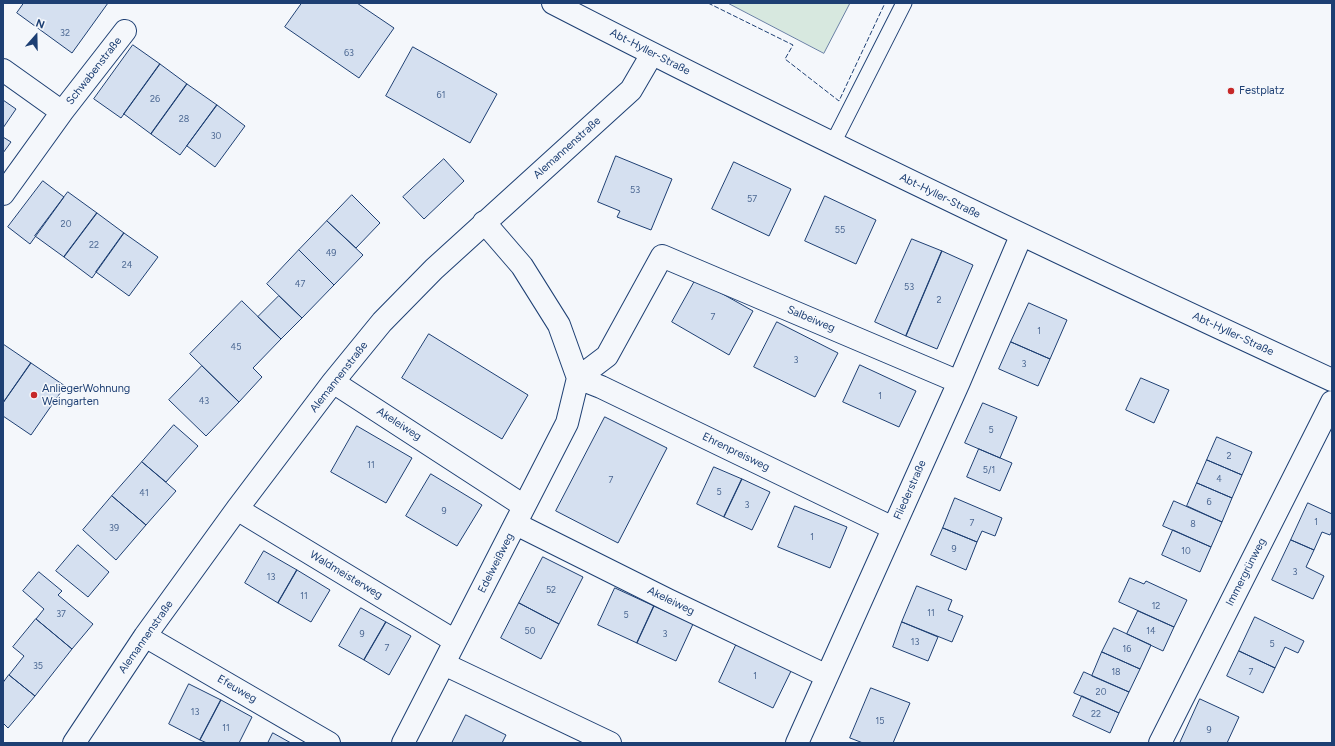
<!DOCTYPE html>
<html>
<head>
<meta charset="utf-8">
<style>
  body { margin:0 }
  #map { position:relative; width:1335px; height:746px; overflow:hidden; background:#f4f7fb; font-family:Figtree,sans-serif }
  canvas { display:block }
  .frame { position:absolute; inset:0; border:4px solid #1d3f73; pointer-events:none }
  .north { position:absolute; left:16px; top:16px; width:40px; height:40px; -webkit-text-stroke:3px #f4f7fb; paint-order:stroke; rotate:20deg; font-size:11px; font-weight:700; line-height:16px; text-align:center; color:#1d3f73 }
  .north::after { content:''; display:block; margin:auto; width:14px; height:18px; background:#1d3f73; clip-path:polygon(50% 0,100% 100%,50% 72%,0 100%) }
</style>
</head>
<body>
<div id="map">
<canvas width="1335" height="746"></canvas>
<div class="frame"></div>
<div class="north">N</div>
</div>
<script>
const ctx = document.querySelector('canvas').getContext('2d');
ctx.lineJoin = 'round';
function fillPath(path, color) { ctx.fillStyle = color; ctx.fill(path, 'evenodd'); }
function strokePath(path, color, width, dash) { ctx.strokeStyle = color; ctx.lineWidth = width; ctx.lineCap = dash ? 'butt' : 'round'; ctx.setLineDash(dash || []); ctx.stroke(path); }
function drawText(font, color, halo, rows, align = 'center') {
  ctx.font = font + ' Figtree,sans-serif'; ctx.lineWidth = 3; ctx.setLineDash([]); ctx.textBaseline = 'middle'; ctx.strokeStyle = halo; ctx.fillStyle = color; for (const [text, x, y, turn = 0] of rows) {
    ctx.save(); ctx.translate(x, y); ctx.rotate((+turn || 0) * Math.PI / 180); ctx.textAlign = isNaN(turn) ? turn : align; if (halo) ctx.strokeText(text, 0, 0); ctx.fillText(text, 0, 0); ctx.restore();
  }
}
const green = new Path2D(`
  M728,3H850L824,53Z`);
const building = new Path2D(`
  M24,3H108L72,53L17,13Z
  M302,3H357L394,28L359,78L285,27Z
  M133,45L160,64L121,118L94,99Z
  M413,47L497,94L470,143L386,96Z
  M160,64L187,84L151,134L124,114Z
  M187,84L217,105L180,155L151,134Z
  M3,100L16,109L3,128Z
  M217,105L245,126L215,167L187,146Z
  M3,137L11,142L3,153Z
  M616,156L672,179L651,230L617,217L620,211L598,202Z
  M444,159L464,181L424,219L403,197Z
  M734,162L791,189L769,236L712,209Z
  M43,181L64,197L30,244L8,227Z
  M68,192L97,213L64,257L35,236Z
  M352,195L380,223L356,248L327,221Z
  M825,196L876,220L856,264L805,241Z
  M97,213L124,233L92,278L64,257Z
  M327,221L363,255L334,285L299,250Z
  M124,233L158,257L129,296L96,272Z
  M912,239L942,251L906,336L875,322Z
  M299,250L334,285L302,318L267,284Z
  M942,251L973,265L937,349L906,336Z
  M696,279L753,311L729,355L672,322Z
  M279,296L302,318L281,339L258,317Z
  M242,301L281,339L253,368L262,377L239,402L190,354Z
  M1029,303L1067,320L1050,359L1011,342Z
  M777,322L838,353L815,397L754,367Z
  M429,334L528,395L502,439L402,378Z
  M1011,342L1050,359L1038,386L999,369Z
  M3,344L31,363L3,403Z
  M31,363L65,386L31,435L3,416V403Z
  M860,365L916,391L899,427L843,402Z
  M202,366L239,402L206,436L169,400Z
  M1141,378L1169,390L1154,423L1126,410Z
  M983,403L1017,417L1000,458L965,443Z
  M605,417L667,448L618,543L556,511Z
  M174,425L198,446L166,482L142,462Z
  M357,426L412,458L386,503L331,472Z
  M1217,437L1252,452L1242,475L1207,460Z
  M979,449L1012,463L1000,491L967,477Z
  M1207,460L1242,475L1232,498L1197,483Z
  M142,462L176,491L146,525L112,496Z
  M714,467L742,479L724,517L697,504Z
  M431,474L482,505L457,546L406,516Z
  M742,479L770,492L752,530L724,517Z
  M1197,483L1232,498L1222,522L1187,506Z
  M112,496L146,525L116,560L83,530Z
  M955,498L1002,518L995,536L982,531L977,542L943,528Z
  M1174,501L1222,522L1211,547L1163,526Z
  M1308,503L1332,514V531L1330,535L1322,532L1314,550L1291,540Z
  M795,506L847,527L830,568L778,547Z
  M943,528L977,542L966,570L931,555Z
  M1173,530L1211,547L1200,572L1162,555Z
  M1291,540L1314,550L1306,567L1324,576L1313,599L1272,580Z
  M78,545L109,572L88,597L56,571Z
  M264,551L297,570L278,603L245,583Z
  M543,557L583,577L559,624L519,603Z
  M297,570L330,590L311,622L278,603Z
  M39,572L62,591L58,595L93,624L72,649L36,619L44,609L23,591Z
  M1130,578L1144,584L1146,581L1187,600L1174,627L1119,602Z
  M917,586L952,600L948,610L963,616L952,642L902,622Z
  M615,588L654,606L637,643L598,625Z
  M519,603L559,624L541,659L501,638Z
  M654,606L693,624L676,661L637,643Z
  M361,608L386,622L364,660L339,646Z
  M1138,611L1174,627L1163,651L1127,634Z
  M1255,617L1304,641L1298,653L1285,647L1275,668L1239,651Z
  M36,619L72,649L35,696L9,675L24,656L13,647Z
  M386,622L411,636L389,675L364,660Z
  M902,622L938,637L928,661L893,647Z
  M1114,628L1151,645L1140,669L1102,652Z
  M737,643L792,669L773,708L719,682Z
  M1239,651L1275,668L1263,693L1227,676Z
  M1102,652L1140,669L1129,692L1092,676Z
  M1084,672L1129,692L1119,713L1074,693Z
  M9,675L35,696L8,728L3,723V683Z
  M189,684L221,700L200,740L169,724Z
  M871,688L910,703L893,743H863L850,738Z
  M1082,696L1119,713L1110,733L1073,716Z
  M1200,699L1239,717L1227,743H1180Z
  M221,700L252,717L239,743H207L200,740Z
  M466,715L506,735L502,743H452Z
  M273,733L291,743H268Z`);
const lane = new Path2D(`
  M833,143L904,3`);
const street = new Path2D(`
  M3,70L62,112
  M3,194L62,112L125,31
  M578,378L607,356L662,256L959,382
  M578,378L601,387L893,528
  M333,382L524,506
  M237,509L455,641
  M516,524L668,600L827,676
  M145,636L329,743
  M444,664L610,743
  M74,743L145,636L237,509L333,382L382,322L434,269L631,90L652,54
  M403,743L567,423L578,378L559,325L522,266L484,222
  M797,743L959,382L1021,236
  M1160,743L1332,402`);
const secondary = new Path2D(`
  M553,3C809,135 1070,259 1332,380`);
const fence = new Path2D(`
  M708,3L793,45L785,59L839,101L885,3`);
const markers = [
  [1231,91,4,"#c62828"],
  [34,395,4,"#c62828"]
];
const numberNames = [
  ["32",65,33],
  ["63",349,53],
  ["61",441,95],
  ["26",155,99],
  ["28",184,119],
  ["30",216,136],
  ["53",635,190],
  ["57",752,199],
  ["20",66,224],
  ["55",840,230],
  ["22",94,245],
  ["49",331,253],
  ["24",127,265],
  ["47",300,284],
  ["53",909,287],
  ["2",939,300],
  ["7",713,317],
  ["1",1039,331],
  ["45",236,347],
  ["3",796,360],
  ["3",1024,364],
  ["1",880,396],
  ["43",204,401],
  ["5",991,430],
  ["2",1229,456],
  ["11",371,465],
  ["5/1",989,470],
  ["4",1219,479],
  ["7",611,480],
  ["5",719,492],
  ["41",144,493],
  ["6",1209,502],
  ["3",747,505],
  ["9",444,511],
  ["1",1316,522],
  ["7",972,523],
  ["8",1193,524],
  ["39",114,528],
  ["1",812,537],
  ["9",954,549],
  ["10",1186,551],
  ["3",1295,572],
  ["13",271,577],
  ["52",551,590],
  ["11",304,596],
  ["12",1156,606],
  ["11",931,613],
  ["37",61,614],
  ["5",626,615],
  ["50",530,631],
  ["14",1151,631],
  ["9",362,634],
  ["3",665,634],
  ["13",915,642],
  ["5",1272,644],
  ["7",387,648],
  ["16",1127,649],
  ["35",38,666],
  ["18",1116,672],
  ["7",1251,672],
  ["1",755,676],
  ["20",1101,692],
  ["13",195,712],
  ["22",1096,714],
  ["15",880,721],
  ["11",226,728],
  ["9",1209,730]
];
const streetNames = [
  ["Abt-Hyller-Straße",650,52,27],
  ["Schwabenstraße",94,71,-52],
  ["Alemannenstraße",567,148,-42],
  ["Abt-Hyller-Straße",940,196,26],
  ["Salbeiweg",811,319,23],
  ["Abt-Hyller-Straße",1233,334,25],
  ["Alemannenstraße",339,377,-52],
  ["Akeleiweg",399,424,33],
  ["Ehrenpreisweg",736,452,26],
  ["Fliederstraße",910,490,-66],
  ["Edelweißweg",496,563,-63],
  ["Immergrünweg",1246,572,-63],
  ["Waldmeisterweg",346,575,31],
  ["Akeleiweg",671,601,26],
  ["Alemannenstraße",146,637,-55],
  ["Efeuweg",237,689,30]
];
const poiNames = [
  ["Festplatz",1239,91],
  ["AnliegerWohnung",42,389],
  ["Weingarten",42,402]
];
fillPath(green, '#d7e8df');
strokePath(green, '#687fa3', 1);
fillPath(building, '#d5e0f0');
strokePath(building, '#1d3f73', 1);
strokePath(lane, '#1d3f73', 17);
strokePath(street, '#1d3f73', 24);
strokePath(secondary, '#1d3f73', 24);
strokePath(lane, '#f4f7fb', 15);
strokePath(street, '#f4f7fb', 22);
strokePath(secondary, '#f4f7fb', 22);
strokePath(fence, '#1d3f73', 1, [5, 2]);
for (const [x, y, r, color] of markers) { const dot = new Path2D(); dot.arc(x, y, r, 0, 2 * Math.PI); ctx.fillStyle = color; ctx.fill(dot); strokePath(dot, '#f4f7fb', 1.5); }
drawText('9px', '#4b6792', null, numberNames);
drawText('11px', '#1d3f73', '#f4f7fb', streetNames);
drawText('11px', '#1d3f73', '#f4f7fb', poiNames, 'left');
</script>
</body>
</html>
